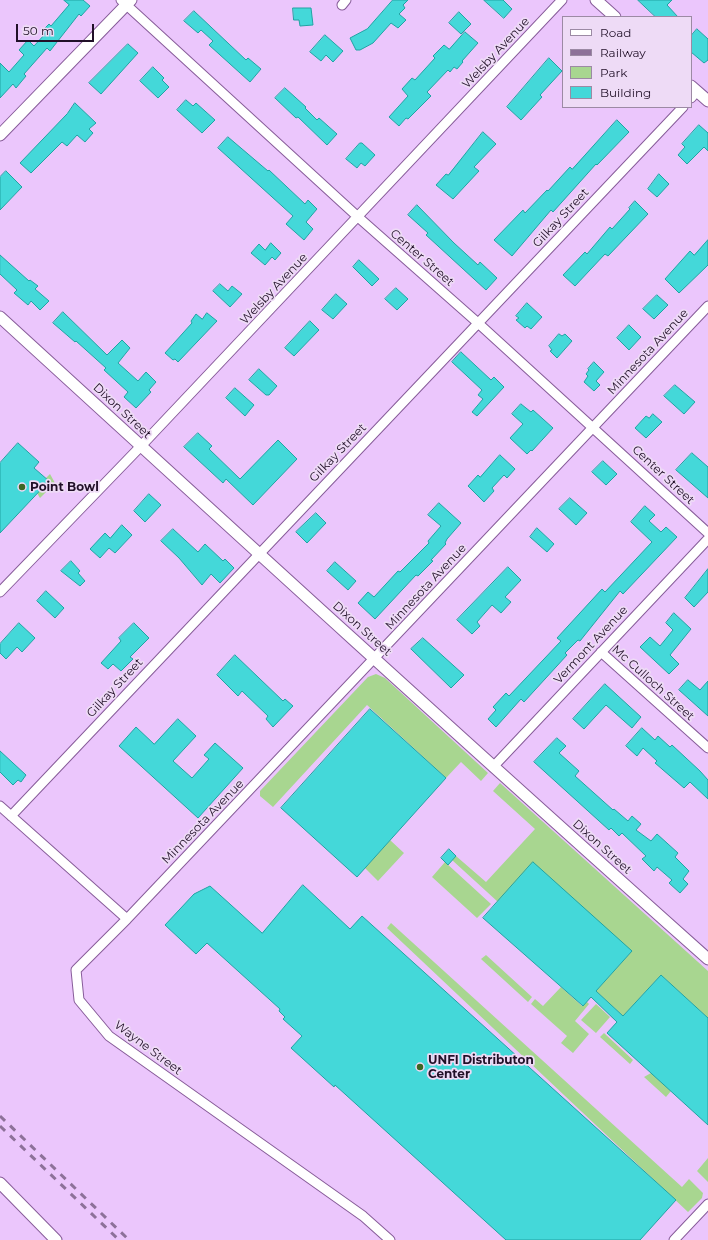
<!DOCTYPE html>
<html>
<head>
<meta charset="utf-8">
<style>
  body { margin:0 }
  #map { position:relative; width:708px; height:1240px; overflow:hidden; background:#ebc6fc; font-family:Montserrat,sans-serif }
  canvas { display:block }
  .legend { position:absolute; left:562px; top:16px; width:130px; height:92px; box-sizing:border-box; background:#eedbf6; border:1px solid #9c8aa4; margin:0; padding:5px 7px; list-style:none; font-size:12px; color:#211028 }
  .legend li { display:flex; align-items:center; gap:8px; height:20px }
  .legend b { width:20px; border:1px solid #9c8aa4 }
  .scale { position:absolute; left:16px; top:24px; width:78px; height:18px; box-sizing:border-box; border:2px solid #211028; border-top:0; padding-left:5px; font-size:12px; line-height:14px; white-space:nowrap; color:#211028; -webkit-text-stroke:3px #eedbf6; paint-order:stroke }
</style>
</head>
<body>
<div id="map">
<canvas width="708" height="1240"></canvas>
<ul class="legend">
<li><b style="height:5px;background:#fff"></b>Road</li>
<li><b style="height:5px;background:#8d7199"></b>Railway</li>
<li><b style="height:11px;background:#a8d690"></b>Park</li>
<li><b style="height:11px;background:#44d8d9"></b>Building</li>
</ul>
<div class="scale">50 m</div>
</div>
<script>
const ctx = document.querySelector('canvas').getContext('2d');
ctx.lineJoin = 'round';
function fillPath(path, color) { ctx.fillStyle = color; ctx.fill(path, 'evenodd'); }
function strokePath(path, color, width, dash) { ctx.strokeStyle = color; ctx.lineWidth = width; ctx.lineCap = dash ? 'butt' : 'round'; ctx.setLineDash(dash || []); ctx.stroke(path); }
function drawText(font, color, halo, rows, align = 'center') {
  ctx.font = font + ' Montserrat,sans-serif'; ctx.lineWidth = 3.5; ctx.setLineDash([]); ctx.textBaseline = 'middle'; ctx.strokeStyle = halo; ctx.fillStyle = color; for (const [text, x, y, turn = 0] of rows) {
    ctx.save(); ctx.translate(x, y); ctx.rotate((+turn || 0) * Math.PI / 180); ctx.textAlign = isNaN(turn) ? turn : align; if (halo) ctx.strokeText(text, 0, 0); ctx.fillText(text, 0, 0); ctx.restore();
  }
}
const green = new Path2D(`
  M50,474L55,483L40,498L37,493L49,481L46,478Z
  M376,674L385,678L488,773L481,781L461,762L446,778L367,705L273,807L260,796V791L368,677Z
  M500,783L708,971V1018L661,975L623,1016L596,991L631,952L533,863L498,902L452,860L456,856L486,882L535,829L493,791Z
  M390,840L404,853L378,881L365,868Z
  M445,862L491,904L477,918L432,877Z
  M391,923L682,1187L689,1179L703,1193L702,1198L688,1212L387,928Z
  M486,955L532,997L528,1002L481,959Z
  M561,987L582,1006L587,1002L589,1004L575,1021L589,1034L573,1053L561,1043L567,1036L531,1004L535,999L543,1006Z
  M596,1004L610,1017L596,1033L581,1020Z
  M604,1033L633,1060L630,1064L600,1037Z
  M651,1073L671,1091L666,1097L644,1077Z
  M708,1158V1182L697,1171Z`);
const building = new Path2D(`
  M64,0H83L90,6L81,16L79,14L50,51L47,48L24,74L26,76L16,88L13,84L0,98V63L9,72L24,55L19,50L28,40L34,46L45,34L42,31L49,24L51,26L69,5Z
  M393,0H408L403,5L405,8L399,14L406,20L398,28L391,23L373,43L360,50H356L350,38L367,29Z
  M484,0H503L512,9L504,18Z
  M638,0H672L667,5L678,17H656Z
  M293,8H311L313,25L300,26L299,20H294Z
  M194,11L246,60L248,58L261,69L250,82L209,45L213,41L201,30L198,33L184,21Z
  M459,12L471,24L461,34L449,23Z
  M697,29L708,39V60L704,63L691,52V36Z
  M465,32L478,43L462,61L463,62L457,69L454,67L450,72L448,70L427,92L431,96L408,119L406,118L399,126L389,117L408,96L402,89L412,78L415,80L435,58L433,56L444,45L449,49Z
  M325,35L343,51L333,62L326,55L321,61L310,52Z
  M128,44L138,53L101,94L89,83Z
  M549,58L562,71L540,95L542,97L521,120L507,107Z
  M153,67L164,78L162,80L169,87L158,98L140,81Z
  M285,88L306,107L305,108L317,120L319,118L337,134L327,145L298,117L296,118L275,98Z
  M186,100L193,106L196,103L215,120L202,133L177,110Z
  M75,103L96,123L89,129L93,133L85,142L77,135L67,146L62,142L31,173L20,163L67,114Z
  M617,120L629,132L597,165L596,164L553,212L551,210L512,256L494,240L523,210L525,213L547,190L548,191L570,167L572,169Z
  M699,125L708,133V151L704,147L687,164L678,155L685,147L682,144Z
  M483,132L496,144L474,167L479,171L453,199L436,185L446,174L448,175Z
  M228,137L268,171L269,170L305,204L308,200L317,209L306,222L313,229L304,240L286,224L293,216L218,148Z
  M360,143H362L375,155L365,166L361,163L357,168L346,159Z
  M6,171L22,187L0,210V177Z
  M659,174L669,184L657,197L648,189Z
  M635,201L648,214L608,256L605,254L575,286L563,275L585,252L587,254L610,227L612,229L630,209L629,208Z
  M417,205L454,243L478,265L480,262L497,278L486,290L426,235L428,233L408,215Z
  M708,240V265L679,293L665,279L690,251L694,255Z
  M271,243L281,253L275,260L272,257L265,265L251,253L259,244L265,250Z
  M0,255L29,281L30,280L38,286L35,289L49,301L40,310L31,301L28,305L14,293L17,290L0,274Z
  M359,260L379,279L372,286L353,267Z
  M220,284L228,291L232,286L242,294L230,307L213,291Z
  M396,288L408,299L397,310L385,299Z
  M336,294L347,304L333,319L322,310Z
  M657,295L668,305L654,319L643,309Z
  M527,303L542,317L531,329L527,326L525,328L516,320L519,318L516,316Z
  M63,312L107,355L122,340L130,348L118,363L138,381L146,372L156,382L149,390L151,392L136,408L124,397L128,392L104,370L106,368L76,341L75,342L53,323Z
  M207,313L217,321L178,362L175,359L173,360L165,353L192,323L191,321L196,314L202,319Z
  M310,321L319,330L294,356L285,348Z
  M629,325L641,337L629,350L617,338Z
  M559,334L562,336L565,334L572,341L557,358L550,351L552,350L549,346Z
  M461,352L491,380L494,377L504,387L477,416L472,412L483,399L478,395L482,390L452,362Z
  M594,362L604,372L596,381L600,385L594,391L584,382L588,376L586,374L589,370L588,369Z
  M259,369L277,386L269,395H266L249,380Z
  M675,385L695,402L684,414L664,396Z
  M235,388L254,405L245,416L226,398Z
  M521,404L531,412L533,410L553,428L532,451L531,450L527,454L510,438L523,424L512,414Z
  M653,414L662,422L646,438L635,428L646,416L649,418Z
  M198,433L212,446L209,449L240,479L278,440L297,459L253,505L226,479L223,483L184,447Z
  M18,443L39,462L34,468L49,481L0,533V463Z
  M692,453L708,467V498L676,470Z
  M500,455L515,469L507,478L504,475L492,488L494,491L484,502L468,486L478,475L480,477Z
  M603,461L617,474L606,485L592,472Z
  M149,494L161,505L145,522L134,511Z
  M570,498L587,513L576,525L559,509Z
  M439,503L461,523L447,539L445,543L446,544L431,560L433,561L418,576L416,575L375,619L358,603L368,592L374,597L398,571L400,572L429,543L428,541L441,526L428,515Z
  M645,506L655,515L649,521L661,532L666,527L677,537L623,594L620,591L580,641L578,640L565,653L567,655L524,702L521,699L496,727L488,719L496,710L493,707L506,693L509,696L561,641L557,638L602,589L605,592L652,542L631,522Z
  M316,513L326,523L307,543L296,532Z
  M122,525L132,535L115,553L109,548L100,558L90,549L105,533L110,538Z
  M537,528L554,544L547,552L530,537Z
  M173,529L198,552L205,544L223,561L225,559L234,568L220,583L211,574L202,585L179,558L161,541Z
  M71,561L80,571L78,573L85,581L80,586L61,571Z
  M335,562L356,581L348,590L327,571Z
  M508,567L521,580L505,597L511,602L501,613L492,605L477,622L480,626L472,634L457,620Z
  M708,569V592L694,607L685,598Z
  M46,591L64,608L55,618L37,601Z
  M674,613L691,629L670,655L679,664L669,674L640,647L650,637L660,646L673,630L666,623Z
  M19,623L35,638L22,652L17,647L6,659L0,653V644Z
  M134,623L149,638L130,657L133,659L121,671L113,664L108,669L101,663L121,641L119,638Z
  M423,638L464,675L451,688L411,649Z
  M235,655L283,701L285,699L293,706L273,727L266,719L268,716L242,691L238,696L217,675Z
  M688,680L700,690L708,681V716L679,690Z
  M605,684L641,717L632,728L606,705L584,729L573,719Z
  M370,709L446,778L357,877L281,808Z
  M178,719L196,736L173,761L192,778L209,759L204,755L215,743L243,768L198,818L119,746L136,727L154,744Z
  M642,728L655,740L658,736L670,747L672,745L700,771L708,780V799L690,782L684,788L655,763L657,761L643,748L637,756L626,746Z
  M557,738L566,746L559,753L579,771L575,776L613,810L614,809L628,821L632,816L641,824L636,830L651,841L657,834L678,853L675,857L689,871L683,879L688,884L680,893L669,883L672,880L657,867L654,871L642,859L646,856L622,833L619,836L611,828L609,830L534,762Z
  M0,751L26,775L21,782L18,780L13,785L0,772Z
  M449,849L456,856L448,865L441,858Z
  M533,862L632,951L596,991L623,1016L661,975L708,1018V1125L607,1033L617,1022L591,997L583,1006L483,918Z
  M303,885L350,929L362,916L676,1200L640,1240H506L335,1085L334,1087L291,1048L302,1036L283,1019L285,1017L279,1011L280,1009L207,943L196,954L165,925L194,894L210,886L262,933Z`);
const minor = new Path2D(`
  M121,0L358,217L478,323L708,533
  M342,5L346,0
  M691,98L697,91
  M0,592L141,446L562,0
  M601,652L708,748
  M493,767L708,539
  M0,806L127,919
  M11,816L683,107
  M390,1240L363,1216L109,1036L79,1000L76,970L127,919L708,306
  M674,1240L708,1204`);
const tertiary = new Path2D(`
  M596,0L615,17
  M691,86L708,101
  M0,135L131,0
  M0,317C235,532 470,747 708,959
  M0,1183L56,1240`);
const rail = new Path2D(`
  M0,1116L129,1240
  M0,1126L119,1240`);
const markers = [
  [22,487,4,"#3d6623"],
  [420,1067,4,"#3d6623"]
];
const streetNames = [
  ["Welsby Avenue",496,53,-47],
  ["Gilkay Street",561,218,-47],
  ["Center Street",422,258,41],
  ["Welsby Avenue",274,289,-47],
  ["Minnesota Avenue",648,352,-47],
  ["Dixon Street",122,411,43],
  ["Gilkay Street",338,453,-46],
  ["Center Street",663,475,43],
  ["Minnesota Avenue",426,587,-47],
  ["Dixon Street",362,629,42],
  ["Vermont Avenue",591,645,-47],
  ["Mc Culloch Street",653,683,42],
  ["Gilkay Street",115,688,-47],
  ["Minnesota Avenue",203,822,-46],
  ["Dixon Street",602,847,42],
  ["Wayne Street",148,1048,37]
];
const poiNames = [
  ["Point Bowl",30,487],
  ["UNFI Distributon",428,1060],
  ["Center",428,1074]
];
fillPath(green, '#a8d690');
fillPath(building, '#44d8d9');
strokePath(building, '#21a3a3', 1);
strokePath(minor, '#875c99', 11);
strokePath(tertiary, '#875c99', 13);
strokePath(minor, '#fff', 9);
strokePath(tertiary, '#fff', 11);
strokePath(rail, '#8d7199', 3, [7, 7]);
for (const [x, y, r, color] of markers) { const dot = new Path2D(); dot.arc(x, y, r, 0, 2 * Math.PI); ctx.fillStyle = color; ctx.fill(dot); strokePath(dot, '#eedbf6', 1.5); }
drawText('12px', '#211028', '#eedbf6', streetNames);
drawText('bold 12px', '#211028', '#eedbf6', poiNames, 'left');
</script>
</body>
</html>
